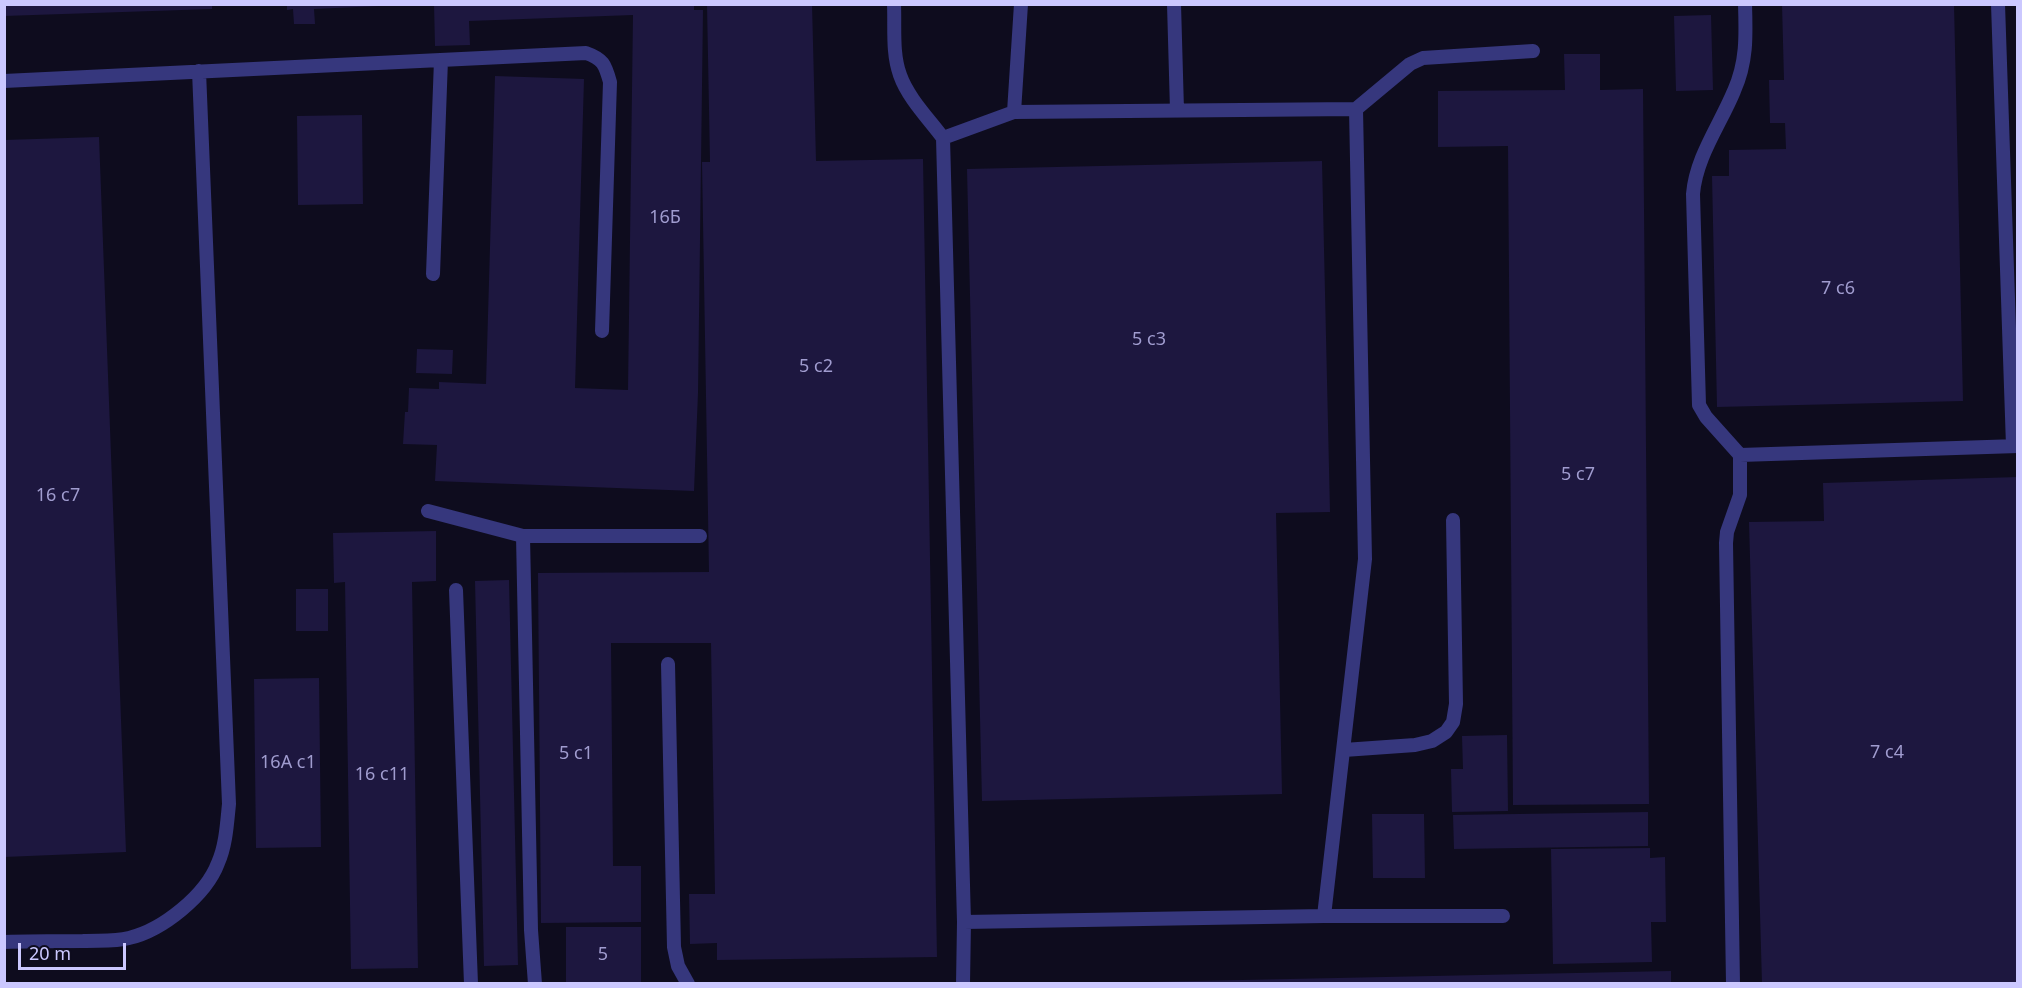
<!DOCTYPE html>
<html>
<head>
<meta charset="utf-8">
<style>
  body { margin:0 }
  #map { position:relative; width:2022px; height:988px; overflow:hidden; background:#0e0c1e; font-family:"Noto Sans",sans-serif }
  canvas { display:block }
  .frame { position:absolute; inset:0; border:6px solid #cbc8ff; pointer-events:none }
  .scale { position:absolute; left:18px; top:943px; width:108px; height:27px; box-sizing:border-box; border:3px solid #cbc8ff; border-top:0; padding-left:8px; font-size:18px; line-height:21px; white-space:nowrap; color:#cbc8ff; -webkit-text-stroke:4px #0e0c1e; paint-order:stroke }
</style>
</head>
<body>
<div id="map">
<canvas width="2022" height="988"></canvas>
<div class="frame"></div>
<div class="scale">20 m</div>
</div>
<script>
const ctx = document.querySelector('canvas').getContext('2d');
ctx.lineJoin = 'round';
function fillPath(path, color) { ctx.fillStyle = color; ctx.fill(path, 'evenodd'); }
function strokePath(path, color, width, dash) { ctx.strokeStyle = color; ctx.lineWidth = width; ctx.lineCap = dash ? 'butt' : 'round'; ctx.setLineDash(dash || []); ctx.stroke(path); }
function drawText(font, color, halo, rows, align = 'center') {
  ctx.font = font + ' "Noto Sans",sans-serif'; ctx.lineWidth = 6; ctx.setLineDash([]); ctx.textBaseline = 'middle'; ctx.strokeStyle = halo; ctx.fillStyle = color; for (const [text, x, y, turn = 0] of rows) {
    ctx.save(); ctx.translate(x, y); ctx.rotate((+turn || 0) * Math.PI / 180); ctx.textAlign = isNaN(turn) ? turn : align; if (halo) ctx.strokeText(text, 0, 0); ctx.fillText(text, 0, 0); ctx.restore();
  }
}
const building = new Path2D(`
  M4,4H212V9L4,16Z
  M287,4H379V6L314,9L315,24H294L293,9L287,10Z
  M434,4H694V10H703L698,393L694,491L435,481L437,445L403,444L405,412H408L409,388L439,389V382L486,384L495,76L584,79L575,388L628,390L633,15L469,21L470,45L435,46Z
  M707,4H812L816,161L923,159L937,957L717,960V943L690,944L689,894H715L711,643H611L613,866H641V922L541,923L538,573L709,572L702,162H710Z
  M1782,4H1954L1963,401L1717,407L1712,176H1729V150L1786,149L1785,123H1770L1769,80H1784Z
  M1711,15L1713,90L1676,91L1674,16Z
  M1564,54H1600V90L1643,89L1649,804L1513,805L1508,146L1438,147V91L1565,90Z
  M362,115L363,204L298,205L297,116Z
  M99,137L126,852L4,857V140Z
  M1322,161L1330,512L1276,513L1282,794L982,801L967,169Z
  M417,349L453,350L452,374L416,373Z
  M2018,477V984H1762L1749,522L1824,521L1823,483Z
  M436,531V581L412,582L418,968L351,969L345,582L334,583L333,533Z
  M509,580L518,965L484,966L475,581Z
  M296,589H328V631H296Z
  M319,678L321,847L256,848L254,679Z
  M1507,735L1508,811L1452,812L1451,769H1463L1462,736Z
  M1648,812V846L1454,849L1453,815Z
  M1372,814H1424L1425,878H1373Z
  M1650,848V858L1665,857L1666,922H1651L1652,962L1553,964L1551,849Z
  M566,927H641V984H566Z
  M1671,971V984H1146V982Z`);
const lane = new Path2D(`
  M894,4C895,28 892,53 900,75C908,98 929,119 943,138L964,922
  M1174,4L1177,110
  M1998,4L2013,446
  M4,81L586,53C603,59 605,64 610,82L602,331
  M1014,112L1021,4
  M943,138L1014,112L1356,109L1410,64L1423,58L1533,51
  M433,274L441,60
  M1740,455L1706,417L1699,405L1693,194C1696,157 1720,125 1734,91C1747,62 1746,36 1745,4
  M428,511L523,536
  M456,590L471,984
  M668,664L674,947L678,966L688,984
  M1344,750L1415,745L1432,741L1446,732L1453,722L1456,704L1453,520
  M1324,916L1365,559L1356,109
  M4,942C31,941 57,941 83,941C98,940 114,942 129,938C163,930 206,895 218,863C226,845 227,823 229,804L199,71
  M535,984L531,930L523,536H700
  M963,984L964,922L1324,916H1503
  M1733,984L1726,543L1727,532L1740,495V455L2018,446`);
const numberNames = [
  ["16Б",665,218],
  ["7 с6",1838,289],
  ["5 с3",1149,340],
  ["5 с2",816,367],
  ["5 с7",1578,475],
  ["16 с7",58,496],
  ["7 с4",1887,753],
  ["5 с1",576,754],
  ["16А с1",288,763],
  ["16 с11",382,775],
  ["5",603,955]
];
fillPath(building, '#1d173f');
strokePath(lane, '#36377d', 14);
drawText('18px', '#a09ccf', null, numberNames);
</script>
</body>
</html>
